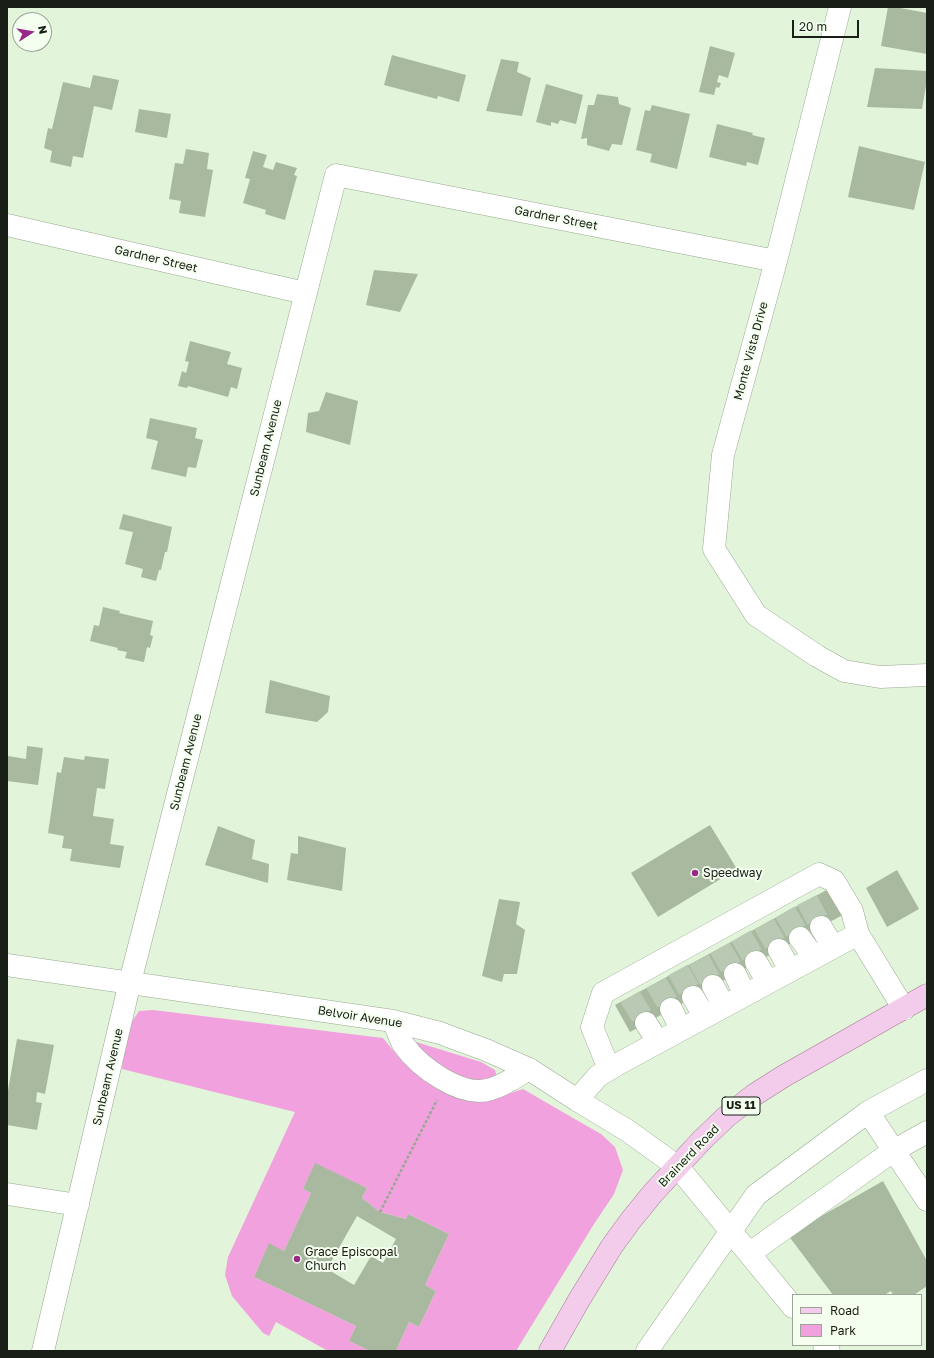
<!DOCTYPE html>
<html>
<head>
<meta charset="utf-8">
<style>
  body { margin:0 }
  #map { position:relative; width:934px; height:1358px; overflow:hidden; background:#e2f4da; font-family:"Golos Text",sans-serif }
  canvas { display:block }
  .frame { position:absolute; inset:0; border:8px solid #191f16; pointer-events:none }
  .legend { position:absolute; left:792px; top:1294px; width:130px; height:52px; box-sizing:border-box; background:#f4ffef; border:1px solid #9ca598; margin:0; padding:5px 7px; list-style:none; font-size:12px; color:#191f16 }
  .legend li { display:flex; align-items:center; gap:8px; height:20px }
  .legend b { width:20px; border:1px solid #9ca598 }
  .north { position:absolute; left:12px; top:12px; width:40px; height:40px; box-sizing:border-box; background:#f4ffef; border:1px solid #9ca598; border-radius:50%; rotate:78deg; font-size:11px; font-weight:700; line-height:16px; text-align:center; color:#191f16 }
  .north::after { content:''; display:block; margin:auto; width:14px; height:18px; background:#992886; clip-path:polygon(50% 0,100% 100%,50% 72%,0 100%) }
  .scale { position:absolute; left:792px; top:20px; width:67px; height:18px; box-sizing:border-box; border:2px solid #191f16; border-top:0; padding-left:5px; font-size:12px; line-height:14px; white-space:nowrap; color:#191f16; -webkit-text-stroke:3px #f4ffef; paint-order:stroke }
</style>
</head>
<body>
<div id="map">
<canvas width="934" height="1358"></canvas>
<div class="frame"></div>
<ul class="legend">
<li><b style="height:5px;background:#f4cceb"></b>Road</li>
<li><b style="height:11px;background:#f2a1df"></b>Park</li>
</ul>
<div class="north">N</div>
<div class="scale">20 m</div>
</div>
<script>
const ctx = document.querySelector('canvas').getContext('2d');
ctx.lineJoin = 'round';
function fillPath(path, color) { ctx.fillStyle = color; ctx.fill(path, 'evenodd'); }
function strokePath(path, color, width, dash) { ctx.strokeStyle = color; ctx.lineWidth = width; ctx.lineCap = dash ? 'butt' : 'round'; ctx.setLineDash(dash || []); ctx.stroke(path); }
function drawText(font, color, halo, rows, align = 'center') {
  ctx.font = font + ' "Golos Text",sans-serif'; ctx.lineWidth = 4; ctx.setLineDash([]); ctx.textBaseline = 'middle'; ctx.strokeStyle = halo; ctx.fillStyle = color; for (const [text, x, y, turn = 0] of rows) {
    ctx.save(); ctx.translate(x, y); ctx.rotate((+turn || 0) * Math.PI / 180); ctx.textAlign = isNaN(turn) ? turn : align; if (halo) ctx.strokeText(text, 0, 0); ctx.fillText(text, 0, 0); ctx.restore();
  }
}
const green = new Path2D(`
  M153,1010L383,1038L401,1060L434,1083L482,1102L523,1089L573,1118L601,1134L615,1147L623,1170L614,1194L594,1224L516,1351H396L409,1322L419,1327L436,1291L425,1285L449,1234L408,1214L406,1219L380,1212L362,1198L367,1188L315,1164L303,1189L311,1193L284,1251L269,1244L254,1277L356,1326L349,1341L370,1351H328L276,1322L269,1336L263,1333L232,1296L225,1275L228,1257L295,1112L122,1069L127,1029L139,1011Z
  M413,1041L481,1062L495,1070L497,1078L472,1082L423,1060Z`);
const building = new Path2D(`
  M888,7H895L927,13V54L881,46Z
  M710,46L735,53L728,78L719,75L717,82L721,83L719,88L716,87L714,95L699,92Z
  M392,55L466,75L459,102L438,96L437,99L384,85Z
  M501,59L519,62L517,72L531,78L522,116L486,111Z
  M875,68L927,71V80L922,109L867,107Z
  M93,75L119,80L112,110L94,106L83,158L73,156L71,167L50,162L52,151L44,148L48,128L52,129L63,82L90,88Z
  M546,84L583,95L576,124L560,120L558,124L551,122V126L536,122Z
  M597,94L618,97L619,104L631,108L622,145L612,144L609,151L587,145V138L581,139L588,105H594Z
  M652,105L690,114L677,169L650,162L652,154L636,150L645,110L650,111Z
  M139,109L171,114L167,138L135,132Z
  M717,124L753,133L752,135L765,138L758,165L747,162L746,166L709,157Z
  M859,146L925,162L914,210L848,197Z
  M186,149L209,153L207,169L213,170L205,217L179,213L181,201L169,199L175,163L183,164Z
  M253,151L267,155L263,167L273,170L276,162L297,168L294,175L297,176L285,220L265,214L266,210L243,203L250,179L245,178Z
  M374,270L418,274L400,312L366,305Z
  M190,341L231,352L227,364L242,368L237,389L231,387L228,397L188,386L187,388L178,386L182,371L186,373L189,362L185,361Z
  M326,392L358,401L350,445L306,432L308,413L319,411Z
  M150,418L197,428L195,438L203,440L196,468L188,467L186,477L151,469L158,441L146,438Z
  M123,514L172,527L167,552H165L161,570H159L156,581L141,577L143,569L125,564L133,532L119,529Z
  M103,607L120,611L119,613L153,621L150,635L153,636L150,648L147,647L144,662L125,658L127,652L117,650L118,648L90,641L94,625L99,626Z
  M270,680L330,696L328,712L317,722L265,713Z
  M27,746L43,748L38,785L7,781L8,756L26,759Z
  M85,756L109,759L105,789L97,788L93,816L114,819L110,844L124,846L120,868L70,861L72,849L62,848L64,836L48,833L57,772L61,773L64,757L84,760Z
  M710,825L737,869L658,917L631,873Z
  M218,826L255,840L252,859L269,864L268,883L205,865Z
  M298,836L346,848L342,891L287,880L291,853L298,854Z
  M897,870L919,909L887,927L866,888Z
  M834,886L848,912L630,1032L615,1005Z
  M499,899L520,902L516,924L525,930L517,974H504L502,982L482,976Z
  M17,1039L54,1045L45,1094L37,1092L36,1102L42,1103L37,1130L7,1125V1096Z
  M315,1163L367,1188L362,1198L380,1212L406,1219L408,1214L449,1234L425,1285L436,1291L419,1327L409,1322L396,1351H370L349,1341L356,1326L254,1277L269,1243L284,1251L311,1193L303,1189ZM357,1216L396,1239L383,1263L371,1256L354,1285L327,1269Z
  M883,1181L927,1261V1286L914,1295H893L891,1291L884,1295H833L788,1235Z`);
const minorTunnel = new Path2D(`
  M807,900L821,927
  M785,912L800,938
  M764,924L779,950
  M741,936L756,962
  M720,948L735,974
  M699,960L713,986
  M678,970L693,997
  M656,983L671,1009
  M630,997L646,1023`);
const path = new Path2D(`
  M380,1212L437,1100`);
const minor = new Path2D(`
  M840,7L776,261L723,455L714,549L756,615L817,656L844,671L880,677L927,675
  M7,225L305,293
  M821,927L833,947
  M800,938L814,957
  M779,950L790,970
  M756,962L768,982
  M7,965L393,1021L440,1033L486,1050L529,1069L577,1100L628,1131L678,1167L793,1307
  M735,974L745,995
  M713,986L724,1006
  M693,997L705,1017
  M671,1009L681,1029
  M393,1021C397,1028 399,1037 403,1044C419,1067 462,1099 491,1089C505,1085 517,1076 529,1069
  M646,1023L658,1042
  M609,1069L592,1027L603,993L819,874L834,881L852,911L858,934
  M577,1100L598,1076L618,1064L858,934L904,1009
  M868,1112L927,1200
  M7,1194L78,1205
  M750,1253L893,1151L927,1132
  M824,1345L829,1351
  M43,1351L130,982L336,175L776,261
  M647,1351L756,1195L868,1112L927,1080`);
const major = new Path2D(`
  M550,1351L579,1300L612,1246L631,1220L653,1193L701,1141L726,1117L754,1095L784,1076L927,995`);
const markers = [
  [695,873,4,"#992886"],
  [297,1259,4,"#992886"]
];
const shields = [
  [741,1106,38]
];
const shieldNames = [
  ["US 11",741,1106]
];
const streetNames = [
  ["Gardner Street",556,218,11],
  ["Gardner Street",156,259,13],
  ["Monte Vista Drive",751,351,-75],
  ["Sunbeam Avenue",266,448,-76],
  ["Sunbeam Avenue",186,762,-76],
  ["Belvoir Avenue",360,1017,9],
  ["Sunbeam Avenue",108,1077,-77],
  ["Brainerd Road",689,1156,-46]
];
const poiNames = [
  ["Speedway",703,873],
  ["Grace Episcopal",305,1252],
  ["Church",305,1266]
];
fillPath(green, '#f2a1df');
fillPath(building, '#a9b9a0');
strokePath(minorTunnel, '#bac9b3', 22, [22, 11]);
strokePath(minor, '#98a990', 23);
strokePath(major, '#a37997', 23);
strokePath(path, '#99a793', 2.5, [3, 2]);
strokePath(minor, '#fff', 22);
strokePath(major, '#f4cceb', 22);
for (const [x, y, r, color] of markers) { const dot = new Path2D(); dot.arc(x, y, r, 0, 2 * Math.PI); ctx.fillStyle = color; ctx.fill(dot); strokePath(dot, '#f4ffef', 1.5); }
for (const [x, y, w] of shields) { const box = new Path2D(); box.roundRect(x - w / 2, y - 9, w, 18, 3); ctx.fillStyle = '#f4ffef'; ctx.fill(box); strokePath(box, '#191f16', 1); }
drawText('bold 11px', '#191f16', null, shieldNames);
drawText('12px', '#191f16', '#f4ffef', streetNames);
drawText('12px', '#191f16', '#f4ffef', poiNames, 'left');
</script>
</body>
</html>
